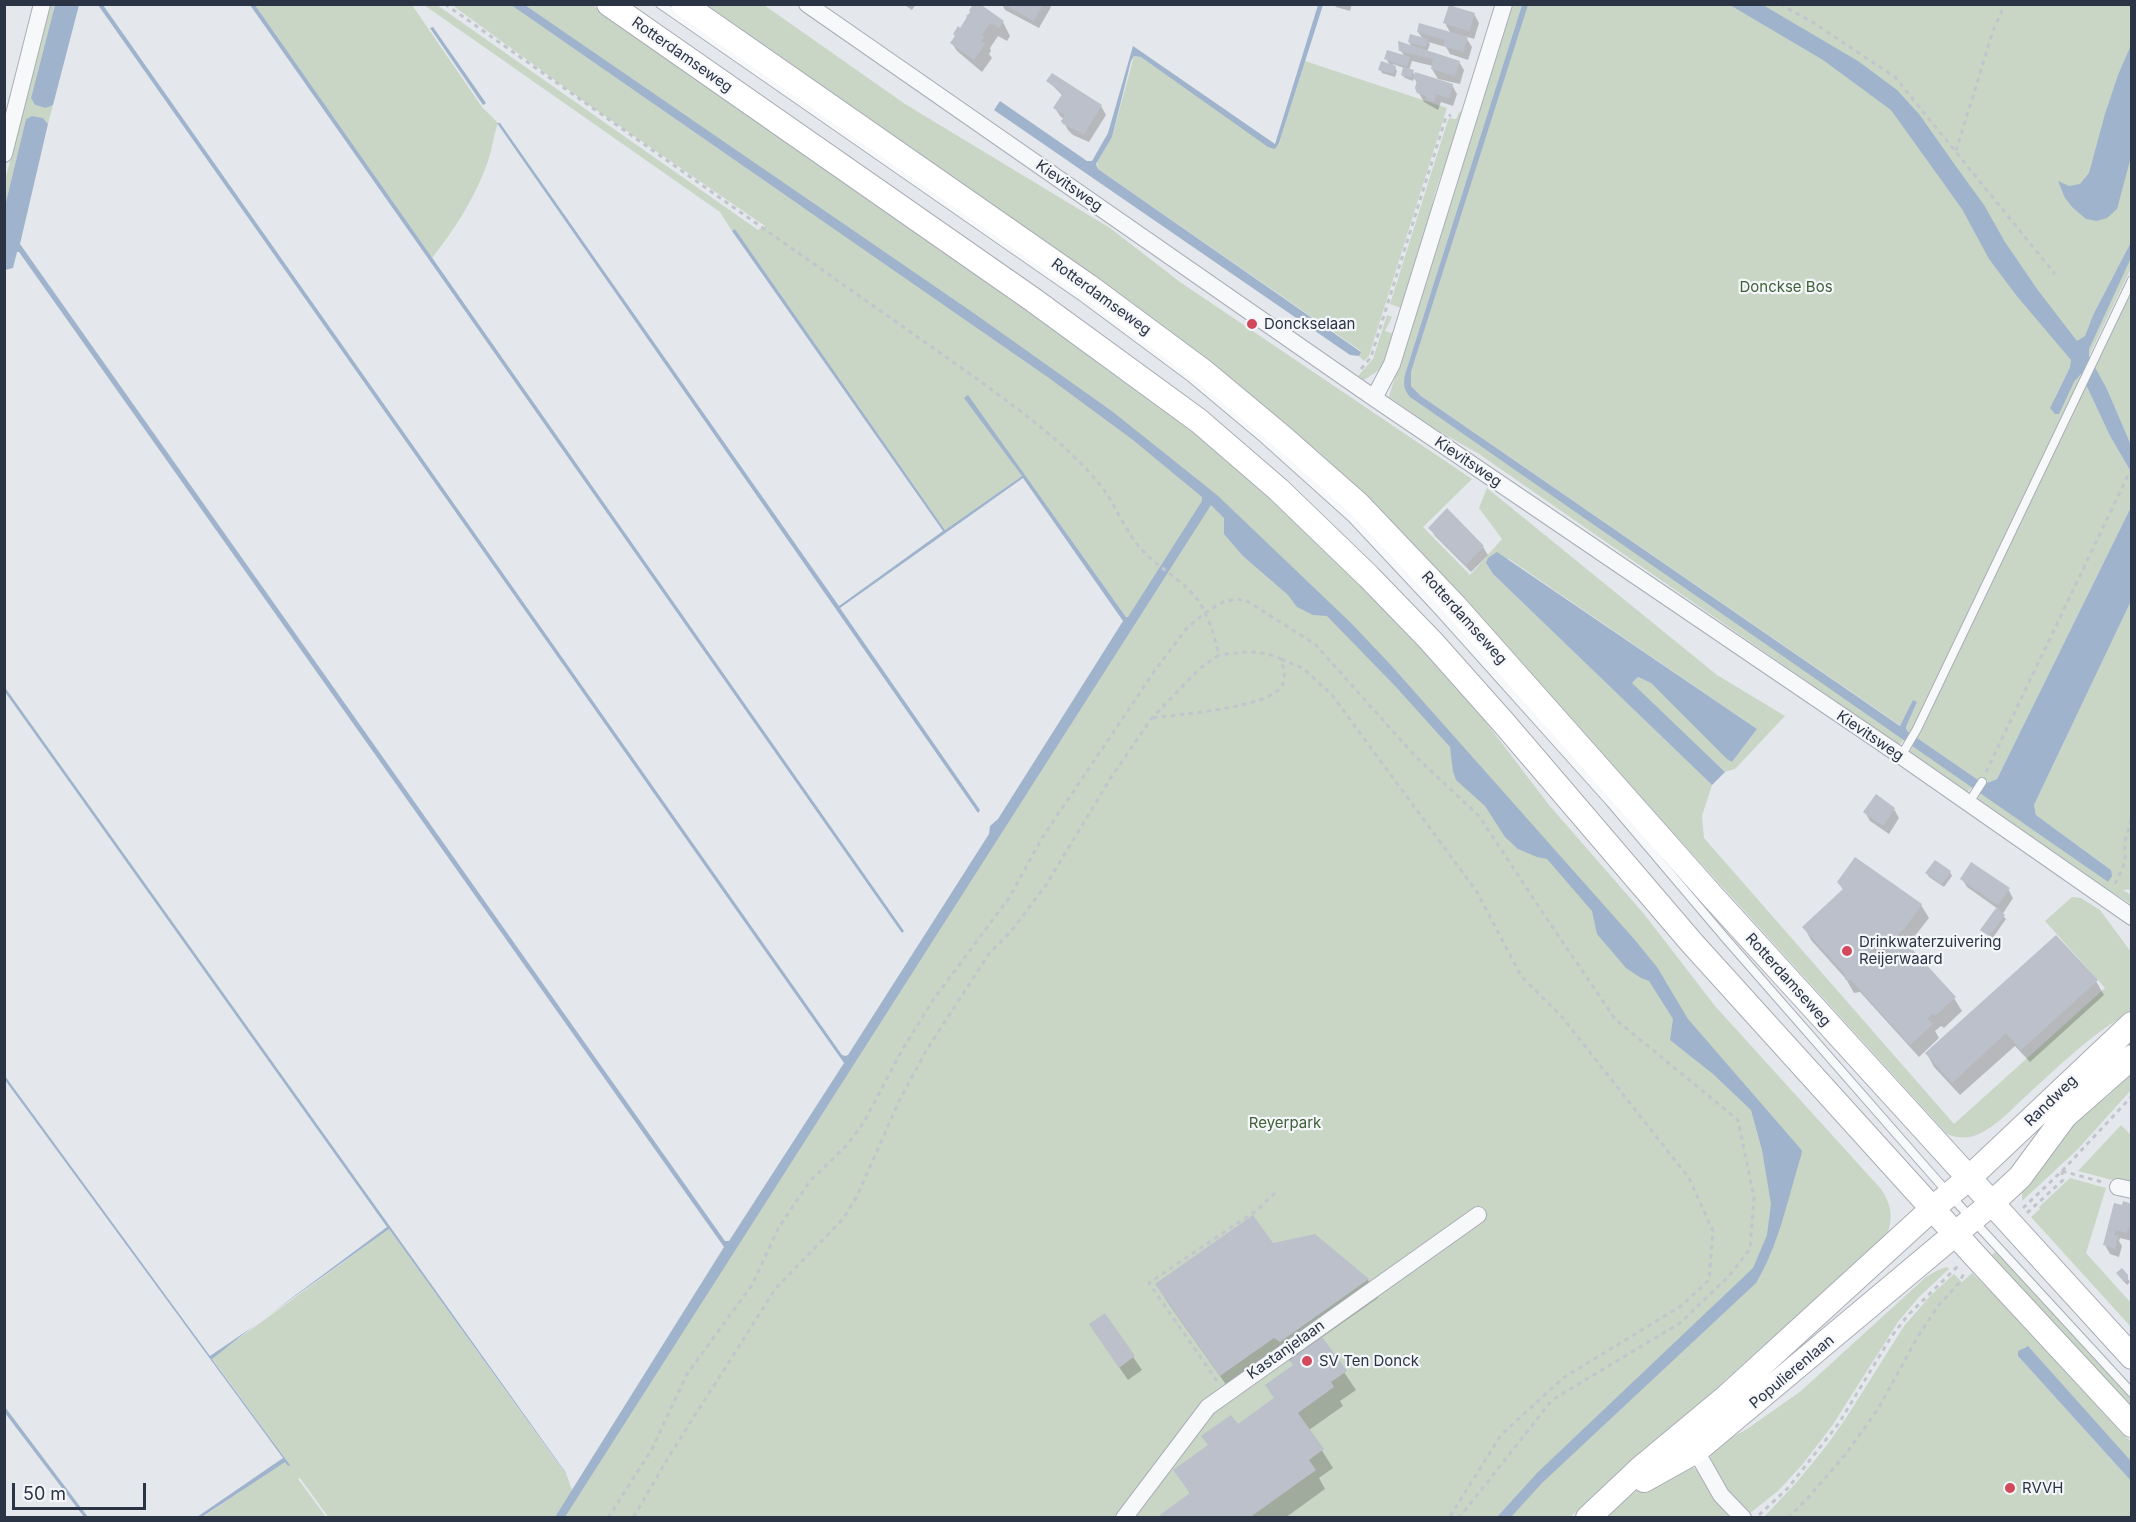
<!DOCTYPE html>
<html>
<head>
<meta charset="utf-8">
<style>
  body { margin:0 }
  #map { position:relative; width:2136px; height:1522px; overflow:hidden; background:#e4e7ec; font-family:Inter,sans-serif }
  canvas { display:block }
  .frame { position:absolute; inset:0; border:6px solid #2b3445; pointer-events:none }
  .scale { position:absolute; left:12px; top:1483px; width:134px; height:27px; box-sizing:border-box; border:3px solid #2b3445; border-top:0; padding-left:8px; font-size:18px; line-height:21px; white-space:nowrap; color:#2b3445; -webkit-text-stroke:4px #f4f6f9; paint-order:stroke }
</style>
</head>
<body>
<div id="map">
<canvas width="2136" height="1522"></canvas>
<div class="frame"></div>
<div class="scale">50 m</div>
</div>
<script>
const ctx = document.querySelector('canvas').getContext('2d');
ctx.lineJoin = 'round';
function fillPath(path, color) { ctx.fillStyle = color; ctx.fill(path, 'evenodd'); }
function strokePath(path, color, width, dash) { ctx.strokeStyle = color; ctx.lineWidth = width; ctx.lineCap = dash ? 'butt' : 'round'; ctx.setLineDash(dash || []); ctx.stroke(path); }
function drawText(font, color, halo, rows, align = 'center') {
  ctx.font = font + ' Inter,sans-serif'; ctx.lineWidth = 4.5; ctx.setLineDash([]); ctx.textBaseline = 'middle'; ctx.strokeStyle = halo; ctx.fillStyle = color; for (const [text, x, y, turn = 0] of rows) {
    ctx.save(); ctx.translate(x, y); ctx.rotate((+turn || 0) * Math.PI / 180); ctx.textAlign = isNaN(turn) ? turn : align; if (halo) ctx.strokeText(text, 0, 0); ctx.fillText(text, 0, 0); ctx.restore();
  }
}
const green = new Path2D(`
  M49,5H55L31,98L35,105L46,108L53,105L48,124L43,118L32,116L26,119L5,206V181Z
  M255,5H412L482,107L498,123C493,136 492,151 487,164C474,199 455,229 432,258Z
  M424,5H437L758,230L765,226L589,105L452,5H511L801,206L811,202L525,5H592L1107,363L1232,462L1335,556L1462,691L1549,805L1644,914L1715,1006L1881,1189C1892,1206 1893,1217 1887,1236L1792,1331L1764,1345L1721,1384L1703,1411L1570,1517H562L1128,617H1126L1016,463L1014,465L1022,476L945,530L735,229L732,231L720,212Z
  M687,5H764L905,104L1110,228L1180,282L1472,479L1423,527L1470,575L1502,539L1479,508L1487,488L1717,675L1785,716L1735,769L1725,772L1631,684L1638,677L1651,683L1732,762L1757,729L1509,559L1486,563L1493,574L1712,785L1702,816L1704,838L1954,1124L2105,988L2045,921L2072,897L2081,898L2100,910L2131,952V1012C2092,1033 2059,1066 2026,1096C2012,1109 1996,1126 1979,1134C1969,1139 1956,1138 1947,1134L1427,562L1387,521Z
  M1510,5H1522L1406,371L1416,401L1905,739L1899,745L1479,454L1437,430L1389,397L1443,218C1453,201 1459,182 1461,163Z
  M1527,5H2131V242L2093,315L2085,336L2078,342L2070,367L2054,399L2074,382L2081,374L2110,436L2131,472V507L1997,779L1984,784L1907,731L1906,727L1917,702L1913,701L1901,726L1421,396L1411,386V372Z
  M1134,56L1141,57L1275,149L1279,143L1305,61L1447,108L1369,356L1364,361L1359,356L1361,351L1098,169L1097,162L1112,137Z
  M1460,111L1462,114C1458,129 1454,145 1448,159C1440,177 1433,194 1431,214L1401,308L1390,304L1448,120L1450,118L1456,119Z
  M2131,258V268L2089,356V349L2091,342Z
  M2128,296L2131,298V445L2107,389L2095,367Z
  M1387,315L1392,317L1385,331L1394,334L1382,368L1364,380L1358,376L1373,359Z
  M2131,601L2132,889L2123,890L2131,895V904L2105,888L1978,800L1980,792L2108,882L2111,870L2036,815L2034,805Z
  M1913,745L1972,787L1967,792L1910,752Z
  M2131,1071V1090L2078,1149L2022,1201V1192L2081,1110L2107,1097Z
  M2121,1125L2131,1135V1185L2078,1171Z
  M2070,1178L2106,1188L2086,1253L2131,1303V1327L2031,1217L2040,1209L2039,1207Z
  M389,1229L567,1476L572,1490L555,1517L329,1518L300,1478L298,1479L326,1517L202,1518L285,1461L290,1465L212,1358Z
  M1997,1251L2131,1399V1411L1990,1256Z
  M1947,1267L1949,1269L1919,1297L1898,1322L1832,1426L1802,1465L1778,1491L1749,1514L1727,1494L1710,1460L1711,1454L1716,1446L1747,1429L1801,1391L1926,1277L1938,1270Z
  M1972,1273L2023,1323L2131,1442V1461L2028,1347H2024L2018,1356L2131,1481V1517L1763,1518L1796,1483L1827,1445L1846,1418L1904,1326L1930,1296L1954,1274L1962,1282Z
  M1687,1464L1699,1471L1719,1504L1730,1517L1601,1518L1638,1490Z`);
const water = new Path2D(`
  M55,5H79L53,105L46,108L35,105L31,98Z
  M98,5H103L842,1055L845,1056L848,1055L989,834L990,826L998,819L1123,621L1023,478L840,608L980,810L978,813L497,123H500L839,606L943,531L732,231L735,229L945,530L1022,476L964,398L968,395L1126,617H1128L1202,501V497L1133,440L1049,378L511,5H525L975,314L1113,412L1217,495L1351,623L1389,663L1634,939L1657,967L1688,1019L1799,1147L1802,1151L1801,1156C1788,1198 1779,1245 1756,1283L1542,1483L1511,1517H1497L1538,1472L1753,1268L1767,1235L1771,1204L1762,1150L1751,1110L1713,1074L1670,1040L1673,1019L1649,981L1641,978L1626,968L1597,934L1592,911L1547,859L1537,857L1518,849L1505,837L1485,806L1456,780L1453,771L1450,747L1396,687L1327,616L1313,615L1297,607L1288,595L1243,556L1224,534V518L1211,505L565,1517H555L724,1247L19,252H17L13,268L5,270V206L26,119L32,116L43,118L48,124L20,244L725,1241H729L844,1063Z
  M250,5H255L904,931L902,933Z
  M1318,5H1323L1279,143L1275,149L1268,147L1141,57L1134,56L1131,61L1112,137L1096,164L1098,169L1361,352L1359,356L1350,355L994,110L1000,101L1087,161H1092L1108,133L1133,46L1275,144Z
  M1522,5H1528L1411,372V386L1421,396L1900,726L1913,700L1917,702L1906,727L1907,731L1984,784L1997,779L2131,507V601L2034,805L2036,815L2111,870L2112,876L2108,882L1410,397C1403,389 1403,382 1406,371Z
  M1730,5H1763L1858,61L1897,90L1919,114L1955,165L1984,205L2005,242L2037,289L2077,341L2085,336L2093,315L2131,242V258L2089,349V356L2107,389L2131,445V472L2110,436L2081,374L2074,382L2059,414H2055L2050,408L2070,367L2071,360L2016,295L1989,259L1962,209L1891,110L1823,60Z
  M433,27L486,103L485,104L483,105L430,28Z
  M2131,45V157L2117,209L2107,218L2097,221L2086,219L2072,207L2065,198L2058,181L2069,186L2080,184L2089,173L2105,114L2118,75Z
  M1497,552L1757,729L1732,762L1727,759L1651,683L1638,677L1632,683L1725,772L1712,785L1493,574L1486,563L1488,558Z
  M4,686L566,1473V1474L389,1229L269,1315L387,1227L5,692Z
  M5,1076L210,1356L254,1326L212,1359L290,1465L288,1466L285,1462L202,1517H197L283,1458L5,1080Z
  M2028,1346L2131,1461V1481L2018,1356V1351Z
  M5,1407L88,1517H84L5,1413Z`);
const shadow = new Path2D(`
  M903,4H916L912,10Z
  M1002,4H1049L1051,7L1039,28L1005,10Z
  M1334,4H1352L1350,11L1336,7Z
  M974,6L1003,22L1010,36L1007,41L998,36L990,48L991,51L989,54L992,58L982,72L957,51L952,43Z
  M1474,14L1479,23L1474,39L1465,36L1472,47L1468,60L1450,54L1446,47L1428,42L1430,44L1427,52L1459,62L1464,70L1460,84L1438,79L1432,69L1433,66L1412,61L1409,70L1413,72L1415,76L1452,85L1457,94L1453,106L1441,102L1438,110L1424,102L1416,88L1418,84L1414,78L1413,81L1405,78L1402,75L1404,68L1393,64L1397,71L1395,77L1382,73L1380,69L1390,65L1386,59L1405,57L1401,51L1412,47L1409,42L1423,39L1418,32L1451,34L1445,23Z
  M1048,81L1101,106L1106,115L1089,142L1073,135L1068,130L1063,121L1064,119L1060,116L1055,108L1063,96Z
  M1430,528L1483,547L1488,555L1471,572L1435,536Z
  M1894,809L1899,818L1889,834L1870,821L1865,812Z
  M1950,872L1952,876L1944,887L1929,877L1927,873Z
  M1962,879L2008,889L2013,898L2002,915L2006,919L1992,939L1982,930L1998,909L1967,887Z
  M1839,883L1921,905L1929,918L1907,946L1954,998L1962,1011L1944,1028L1941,1026L1935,1031L1939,1038L1919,1057L1860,992L1854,993L1846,979L1811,940L1804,927L1844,891Z
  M2096,981L2104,995L2030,1062L2015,1046L1960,1095L1934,1067L1927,1054Z
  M2132,1205V1241L2120,1238L2119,1241L2122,1246L2119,1257L2110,1254L2105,1245Z
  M1315,1236L1368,1280L1378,1298L1321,1338L1356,1390L1340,1401L1343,1406L1309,1430L1333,1468L1319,1478L1325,1489L1285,1518H1159L1191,1495L1175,1470L1209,1446L1203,1436L1237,1426L1275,1399L1295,1366L1285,1355L1232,1393L1168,1303L1157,1285L1272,1245Z
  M2126,1276L2130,1282L2132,1279V1285L2130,1282L2127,1285L2120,1277Z
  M1104,1315L1142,1370L1128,1380L1090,1325Z`);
const building = new Path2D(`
  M973,4H980L1004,21L999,28L990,23L982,35L985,36L981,41L985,44L974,60L950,43L955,36L953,34L958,26L960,28L967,17L966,16L971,12L969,11Z
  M1004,4H1043L1034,21Z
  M1449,5L1475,13L1469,31L1443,23Z
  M1419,23L1468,37L1463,52L1443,46L1445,40L1417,32Z
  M1410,34L1428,39L1426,47L1408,42Z
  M1398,41L1460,61L1455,76L1431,69L1433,59L1399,51Z
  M1387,50L1410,57L1407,67L1384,59Z
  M1381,61L1396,66L1394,74L1378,70Z
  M1403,67L1414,70L1411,78L1401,75Z
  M1415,72L1453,84L1449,98L1436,94L1434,102L1426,99L1427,96L1417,93L1415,88L1417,80L1413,79Z
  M1052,73L1102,105L1084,134L1063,124L1061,121L1065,115L1053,108L1063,93L1046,81Z
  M1447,508L1484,546L1466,565L1428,528Z
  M1876,794L1895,808L1883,826L1863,812Z
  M1855,857L1922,904L1904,929L1890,941L1886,937L1867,955L1877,964L1890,952L1888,950L1902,938L1956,997L1935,1016L1933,1013L1927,1019L1933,1024L1910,1045L1851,980H1845V974L1802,927L1843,889L1837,882Z
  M1935,860L1951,871L1942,884L1925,873Z
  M1971,862L2010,888L1998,905L1960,879Z
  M1996,908L2005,915L1989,936L1980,930Z
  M2056,935L2098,980L2021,1050L2006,1033L1952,1083L1925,1053Z
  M2123,1201L2132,1204V1228L2128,1227L2127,1233L2116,1230L2114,1235L2118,1236L2115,1249L2103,1245L2114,1203L2122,1205Z
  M1253,1215L1273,1243L1315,1234L1369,1279L1280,1342L1274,1338L1220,1376L1155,1284Z
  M2122,1268L2128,1275V1279L2124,1282L2116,1273Z
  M1105,1313L1135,1356L1119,1368L1089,1324Z
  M1322,1337L1347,1371L1331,1382L1334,1387L1298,1413L1324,1449L1309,1460L1316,1470L1249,1518H1156L1190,1493L1173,1470L1208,1445L1201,1436L1231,1415L1238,1424L1274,1398L1265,1385L1293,1365L1290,1360Z`);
const path = new Path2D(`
  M445,4L980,381C1023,413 1067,444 1101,486C1115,504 1123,526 1137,544C1154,566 1181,578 1198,600C1209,616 1214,636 1219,655L1199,669L1151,719L1110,779L1046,885L1012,930L988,955L926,1051L900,1099L857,1196L843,1219L776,1288L671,1453L633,1518
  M1780,4L1812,22L1895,77L2055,274
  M1956,151L1993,31L2005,4
  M1361,369L1371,357L1446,117L1451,115
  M1281,659L1304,669L1332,695L1477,892L1521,976L1562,1017L1689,1178L1713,1231L1709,1280L1681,1306L1563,1378L1501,1435L1449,1518
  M1153,718C1180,714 1268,708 1282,686C1287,677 1283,668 1281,659C1260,649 1241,652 1219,655
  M1986,772L2132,467
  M2115,884L2125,862V841L2132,817
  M2062,1171L2102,1182
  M2023,1208L2062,1171L2132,1096
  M2027,1213L2063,1180L2062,1171
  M1217,1381L1149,1283L1257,1210L1275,1193
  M1759,1515L1788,1488L1839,1423L1891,1337L1908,1315L1958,1266
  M608,1518L652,1449L687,1374L752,1285L779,1227L810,1181L847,1145L864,1122L901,1052L933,1000L1009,898L1042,838L1156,669L1187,628L1206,612L1223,602L1236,599L1247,601L1315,644L1415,756L1479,816L1545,916L1615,1019L1738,1120L1754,1198L1750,1249L1729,1276L1680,1323L1552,1400L1459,1518
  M1788,1518L1806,1500L1845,1455L1878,1409L1917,1338L1938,1306L1959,1283L1964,1273`);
const lane = new Path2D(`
  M660,4L1085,299L1190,377L1264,439L1352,518L1438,610L1610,802L1726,939L1949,1194L2132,1393
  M1901,756L1917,729L2132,280
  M1968,804L1982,782`);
const street = new Path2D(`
  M807,4L1374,398L1901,756L2132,917
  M4,154L42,4
  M1374,398L1392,364L1504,4
  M2118,1187L2132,1190
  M1696,1451L1721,1495L1743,1518
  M1124,1518L1208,1407L1478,1215`);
const secondary = new Path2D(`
  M609,4L1032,299L1199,421L1279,490L1369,577L1431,641L1503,722L1692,943L1978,1259L2132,1425
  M683,4L1088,286L1204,372L1282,437L1358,504L1455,606L1713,897L2132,1357
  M1644,1480L1696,1451L1992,1203L2020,1177L2065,1116L2132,1057
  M1588,1518L1641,1468L1724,1399L1932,1209L1969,1178L2132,1024`);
const markers = [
  [1252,324,6,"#d1495b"],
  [1847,951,6,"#d1495b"],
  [1307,1361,6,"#d1495b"],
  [2010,1488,6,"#d1495b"]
];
const streetNames = [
  ["Rotterdamseweg",682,55,35],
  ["Kievitsweg",1069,186,35],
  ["Rotterdamseweg",1101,297,36],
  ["Kievitsweg",1468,462,34],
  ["Rotterdamseweg",1464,618,48],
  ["Kievitsweg",1870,736,34],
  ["Rotterdamseweg",1788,980,48],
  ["Randweg",2051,1101,-44],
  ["Kastanjelaan",1286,1350,-35],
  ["Populierenlaan",1792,1372,-40]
];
const parkNames = [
  ["Donckse Bos",1786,287],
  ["Reyerpark",1285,1123]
];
const poiNames = [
  ["Donckselaan",1264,324],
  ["Drinkwaterzuivering",1859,942],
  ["Reijerwaard",1859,959],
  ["SV Ten Donck",1319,1361],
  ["RVVH",2022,1488]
];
fillPath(green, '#c9d6c5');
fillPath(water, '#9fb4cc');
fillPath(shadow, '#0003');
fillPath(building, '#bbc0ca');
strokePath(lane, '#a9aeb7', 10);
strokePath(street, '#a9aeb7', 18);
strokePath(secondary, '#a9aeb7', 26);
strokePath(path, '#c2c5cb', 3, [4.5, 4.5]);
strokePath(lane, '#f7f8fa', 8);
strokePath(street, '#f7f8fa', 16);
strokePath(secondary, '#fff', 24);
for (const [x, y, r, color] of markers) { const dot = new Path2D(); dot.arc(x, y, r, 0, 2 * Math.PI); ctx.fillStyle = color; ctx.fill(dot); strokePath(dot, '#f4f6f9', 2); }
drawText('15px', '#2b3445', '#f4f6f9', streetNames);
drawText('15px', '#3f6138', '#f4f6f9', parkNames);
drawText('15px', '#2b3445', '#f4f6f9', poiNames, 'left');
</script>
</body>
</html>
